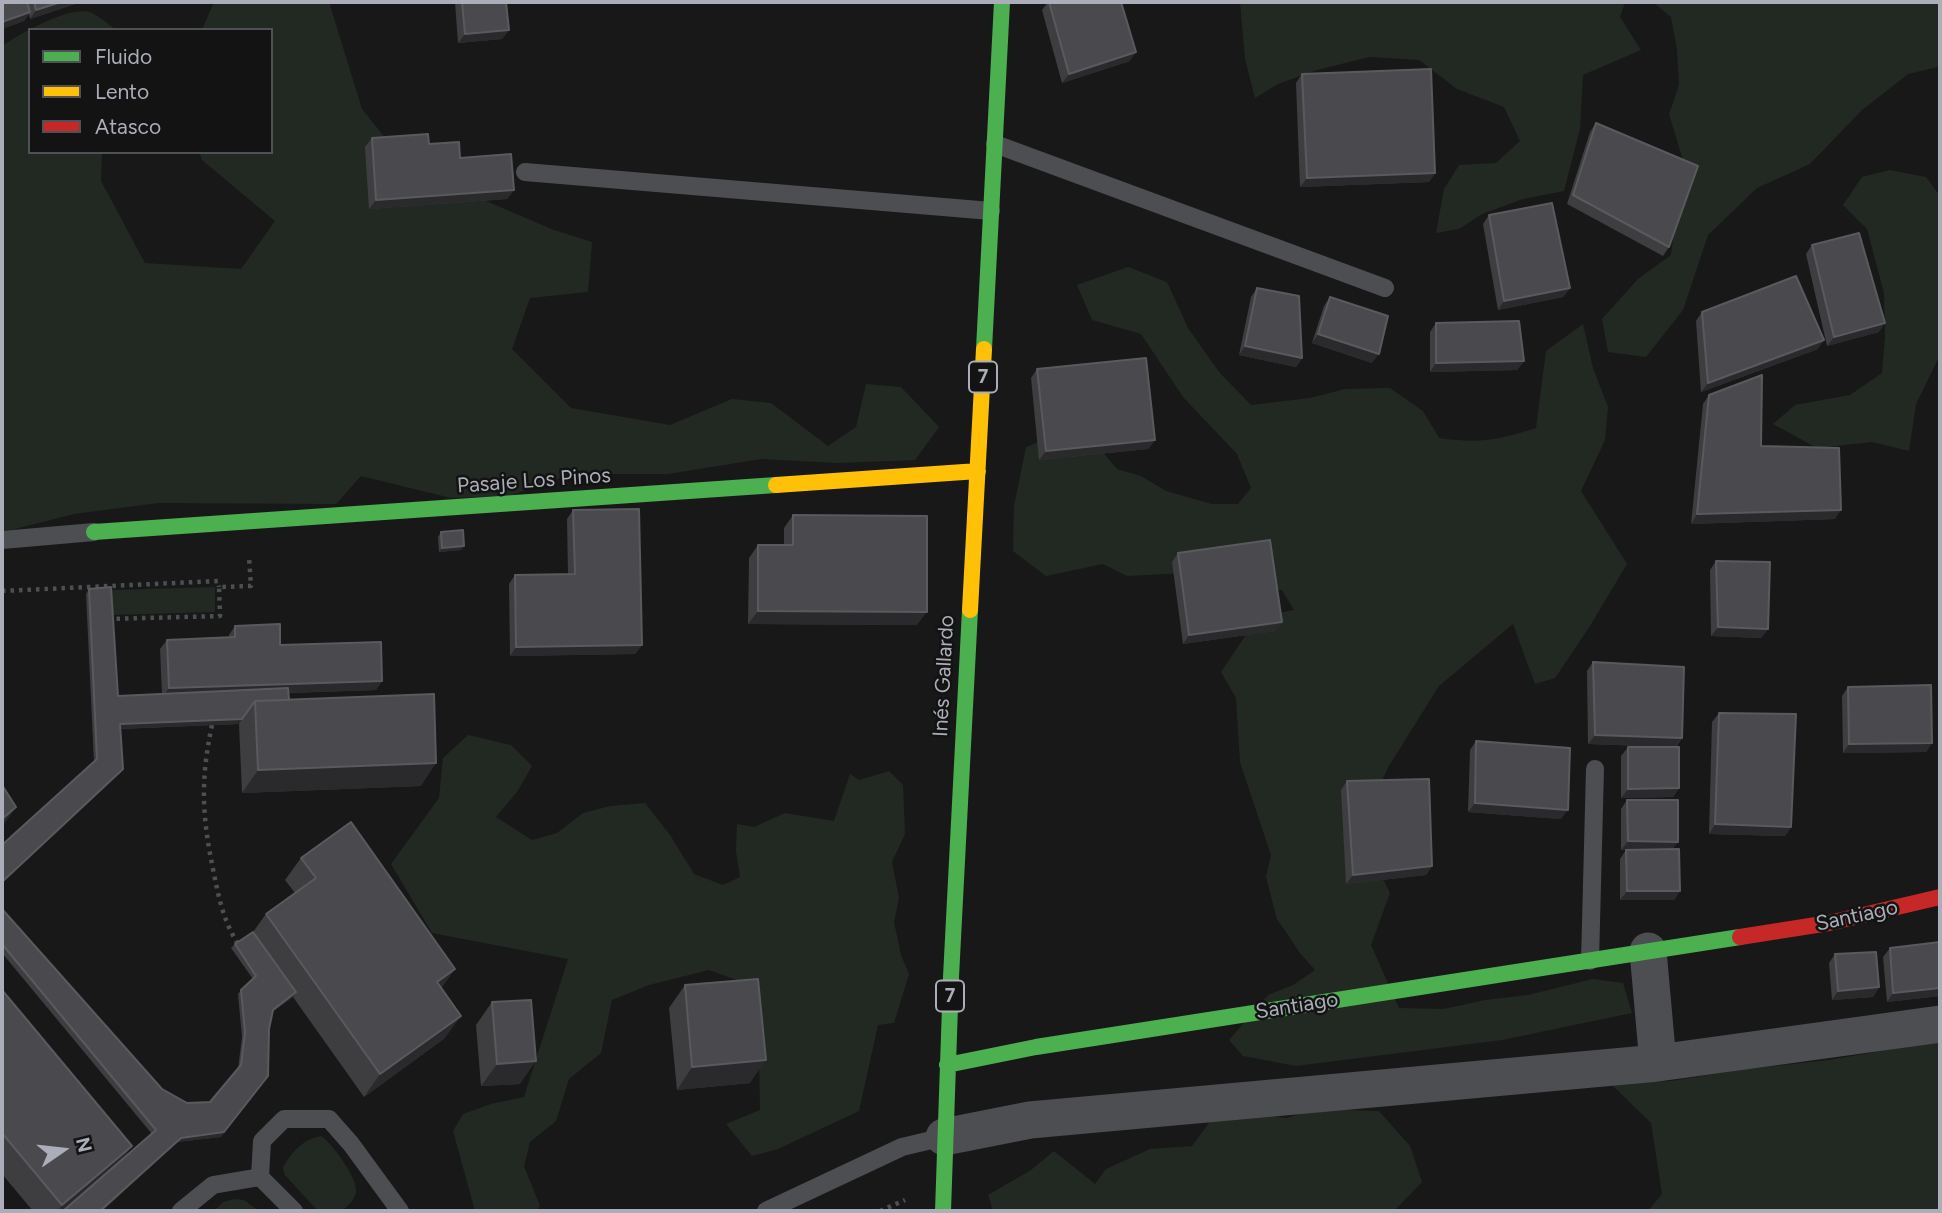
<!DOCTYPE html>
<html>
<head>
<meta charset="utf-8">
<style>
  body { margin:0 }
  #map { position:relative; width:1942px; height:1213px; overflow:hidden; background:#181819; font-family:Figtree,sans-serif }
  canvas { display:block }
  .frame { position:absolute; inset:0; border:4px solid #abaeb8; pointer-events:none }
  .legend { position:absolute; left:28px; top:28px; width:245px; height:126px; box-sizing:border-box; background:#131314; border:2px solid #505156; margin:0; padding:9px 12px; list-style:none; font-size:21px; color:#abaeb8 }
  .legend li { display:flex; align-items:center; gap:14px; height:35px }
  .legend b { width:35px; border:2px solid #505156 }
  .north { position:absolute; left:28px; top:1115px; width:70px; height:70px; -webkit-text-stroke:5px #131314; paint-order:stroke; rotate:76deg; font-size:19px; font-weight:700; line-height:28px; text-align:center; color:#abaeb8 }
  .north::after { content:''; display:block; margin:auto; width:24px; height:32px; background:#abaeb8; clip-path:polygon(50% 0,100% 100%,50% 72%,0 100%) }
</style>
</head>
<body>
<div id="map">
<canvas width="1942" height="1213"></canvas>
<div class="frame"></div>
<ul class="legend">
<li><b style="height:9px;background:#4caf50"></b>Fluido</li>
<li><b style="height:9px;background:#ffc107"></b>Lento</li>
<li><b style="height:9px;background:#c62828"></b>Atasco</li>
</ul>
<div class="north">N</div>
</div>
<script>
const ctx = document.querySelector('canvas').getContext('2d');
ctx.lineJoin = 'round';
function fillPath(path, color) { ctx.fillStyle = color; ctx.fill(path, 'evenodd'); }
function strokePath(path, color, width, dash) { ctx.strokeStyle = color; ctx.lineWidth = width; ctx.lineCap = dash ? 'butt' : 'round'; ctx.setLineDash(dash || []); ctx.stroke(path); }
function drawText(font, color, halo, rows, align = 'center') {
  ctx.font = font + ' Figtree,sans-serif'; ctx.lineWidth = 5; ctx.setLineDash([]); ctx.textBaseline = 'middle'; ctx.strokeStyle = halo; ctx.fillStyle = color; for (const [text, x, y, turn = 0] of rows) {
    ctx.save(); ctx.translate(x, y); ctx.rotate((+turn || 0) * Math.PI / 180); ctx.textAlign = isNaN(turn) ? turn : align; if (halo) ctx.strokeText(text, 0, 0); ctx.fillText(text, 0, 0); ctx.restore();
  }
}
const green = new Path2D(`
  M214,2H329L362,109L415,175L486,201L554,230L592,242L588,292L530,298L512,349L571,408L670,425L732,399L771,403L828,446L856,427L866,384L901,387L939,427L915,460L837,463L761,459L668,474H571L509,496L451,498L361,476L336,504L158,503L74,514L11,530H2V46C20,34 71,4 92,13C100,17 108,24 115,29L30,30V152H102L101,181L145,263L241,269L275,221L202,160L199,152H271V30H202Z
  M1240,2H1625L1620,17L1641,50L1583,75L1580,129L1564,191L1523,199L1482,214L1459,229L1436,233L1444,189L1459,165L1496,163L1520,141L1504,107L1457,89L1419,60L1369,57L1317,70L1278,84L1255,98L1245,59Z
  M1653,2H1940V76L1938,67L1908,74L1862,110L1810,164L1757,188L1708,235L1683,310L1646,357L1608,352L1602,319L1638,279L1671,255L1683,160L1669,114L1679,85L1677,50L1671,17Z
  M1890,170L1926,177L1940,196V355L1916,404L1909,451L1872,442L1817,448L1773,424L1795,405L1850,395L1882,373L1885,337L1884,293L1867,229L1843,205L1862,177Z
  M1128,267L1167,282L1188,328L1219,372L1251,405L1310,398L1345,389L1390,388L1423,411L1439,438C1479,444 1498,440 1536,428L1546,351L1583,324L1593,368L1608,407L1605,440L1581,491L1627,564L1590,626L1555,678L1535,684L1513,624L1439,686L1389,766L1358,830L1390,893L1371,945L1399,1008L1444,1009L1485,1000L1528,995L1593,979L1623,983L1632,1013L1502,1040L1296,1066L1243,1056L1229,1040L1268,995L1293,985L1315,970L1300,953L1277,919L1266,877L1271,855L1240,762L1236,698L1221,672L1258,617L1294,610L1282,590L1225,576L1186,573L1127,576L1103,564L1046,576L1013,551L1014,506L1026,447L1058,434L1091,438L1117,469L1141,476L1166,491L1212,504H1238L1251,488L1237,454L1183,397L1141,334L1092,320L1077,285Z
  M215,587V612L112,615L111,590Z
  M468,735L511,745L532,766L517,792L496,817L532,840L557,833L583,813L610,806L645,803L670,835L694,874L723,885L740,877L736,851L737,824L754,827L785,813L834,821L850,774L859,780L889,771L903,785L905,834L892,862L899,898L894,922L901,955L909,974L894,1023L878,1025L859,1111L778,1149L752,1156L726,1124L760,1110L759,1050L745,983L709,970L649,985L612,1000L601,1053L569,1079L556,1121L530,1142L524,1166L540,1206L535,1211H475L453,1131L463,1114L491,1104L524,1097L568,959L432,933L391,864L439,798L443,758Z
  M1940,1041V1211H1648L1662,1194L1651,1123L1611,1084L1671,1081L1747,1069L1829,1060Z
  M1314,1109L1379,1111L1410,1146L1422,1182L1394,1211H993L988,1195L1031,1170L1054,1151L1095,1184L1106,1169L1150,1149L1192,1146L1214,1116L1245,1113L1287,1118Z
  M321,1136C332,1143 359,1180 356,1193C354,1201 347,1206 342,1211H318L284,1174L283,1167C293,1151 302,1140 321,1136Z
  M234,1199L244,1200L259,1211H214L223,1202Z`);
const path = new Path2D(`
  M2,591L218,581L219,587
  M108,619L220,616L219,587L251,586L249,557
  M212,725C200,781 202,817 214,874C219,899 224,922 238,944
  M880,1211L905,1200`);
const lane = new Path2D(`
  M995,144L1385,288
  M525,172L991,211
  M2,540L94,532
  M1590,961L1595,769
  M181,1211L213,1185L260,1177
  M294,1211L260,1177L262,1141L284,1119H329L351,1144L400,1211
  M766,1211L902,1147L944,1137`);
const street = new Path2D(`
  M1648,951L1658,1063
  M944,1137L1030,1120L1658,1063L1940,1024`);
const fast = new Path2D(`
  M984,349L1002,2
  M94,532L776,485
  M947,1065L1036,1047L1740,937
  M943,1211L951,977L970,610`);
const slow = new Path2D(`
  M776,485L978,471
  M970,610L984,349`);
const jam = new Path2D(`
  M1740,937L1829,923L1940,897`);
const wall = new Path2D(`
  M2,2H81L30,19L29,14L24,21L2,29Z
  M455,2H506L509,30L502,39L458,43Z
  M1048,2H1121L1130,61L1062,83L1042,10Z
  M1302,74L1435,173L1429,182L1300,187L1296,83Z
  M1596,123L1669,247L1663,256L1567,204L1590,132Z
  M372,138L429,144L460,158L514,190L507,199L369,209L365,147Z
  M1489,215L1570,288L1563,297L1498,310L1483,224Z
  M1812,245L1879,332L1827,346L1806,254Z
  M1257,288L1302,358L1296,367L1239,355L1251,297Z
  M1330,297L1372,363L1312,343L1324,306Z
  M1702,312L1818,349L1701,392L1696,321Z
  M1436,323L1524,361L1517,370L1430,372V332Z
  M1037,369L1155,440L1148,449L1039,460L1031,378Z
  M1709,395L1835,519L1691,524L1703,404Z
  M573,510L642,645L635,654L510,656L509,584L515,575L568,574L567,519Z
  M793,515L917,625L748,624L749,558L758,545H784V528Z
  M441,532L461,550L439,552L438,537Z
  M1178,553L1275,631L1183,644L1172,562Z
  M1716,561L1768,629L1761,638L1711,636L1710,570Z
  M89,589L118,696L162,694L160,649L167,640L229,638V635L235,626L280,645L382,681L376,690L289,693V700L421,786L242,793L239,724L120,729V773L94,762L86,594Z
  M1593,662L1682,738L1676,747L1679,788L1673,797L1621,798V756L1628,747H1670L1588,744L1587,671Z
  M1848,687L1932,743L1926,752L1843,753L1842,696Z
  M1719,713L1791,827L1785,836L1709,834L1712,722Z
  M1476,741L1561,819L1468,812L1470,750Z
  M1347,781L1432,866L1426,875L1346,884L1341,790Z
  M1627,800L1678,842L1672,849L1680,891L1674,900H1620V859L1626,850H1621V809Z
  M301,858L455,969L441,988L445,1038L364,1097L293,997L272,1012L221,1137L177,1142L102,1211H33L2,1174V990L123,1159L152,1134L2,953V909L162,1089L187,1103L210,1102L238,1069L242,1037L238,994L241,990L253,979L231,948L235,944L253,932L266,914L295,893L285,880Z
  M1940,942V996L1887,1002L1883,957L1890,948Z
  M1835,954L1879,987L1873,997L1832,1000L1829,963Z
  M685,985L750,1083L677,1090L669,1008Z
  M492,1002L520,1084L481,1086L476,1025Z`);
const shadedWall = new Path2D(`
  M61,2H81L30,19L36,10Z
  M30,12L24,21L2,29V22Z
  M509,30L502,39L458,43L465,34Z
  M1136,52L1130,61L1062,83L1069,74Z
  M1435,173L1429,182L1300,187L1307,178Z
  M514,190L507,199L369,209L376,200Z
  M1570,288L1563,297L1498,310L1504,301Z
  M1885,323L1879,332L1827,346L1834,337Z
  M1318,334L1379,354L1372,363L1312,343Z
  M1824,340L1818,349L1701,392L1708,383Z
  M1245,346L1302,358L1296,367L1239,355Z
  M1524,361L1517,370L1430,372L1436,363Z
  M1155,440L1148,449L1039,460L1046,451Z
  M1841,510L1835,519L1691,524L1697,514Z
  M464,546L461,550L439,552L442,548Z
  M758,611L927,612L917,625L748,624Z
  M1282,622L1275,631L1183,644L1189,635Z
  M1718,627L1768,629L1761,638L1711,636Z
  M642,645L635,654L510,656L516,647Z
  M382,681L376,690L162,697L169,688Z
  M242,719L239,724L116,729L120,724Z
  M1595,735L1682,738L1675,747L1588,744Z
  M1932,743L1926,752L1843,753L1849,744Z
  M436,763L421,786L242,793L258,770Z
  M123,769L120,773L2,883V882Z
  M1679,788L1673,797L1621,798L1628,789Z
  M1475,803L1568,810L1561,819L1468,812Z
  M16,807L2,827V819Z
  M1715,824L1791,827L1785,836L1709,834Z
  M1628,841L1678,842L1671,851L1621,850Z
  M1432,866L1426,875L1346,884L1353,875Z
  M1627,891H1680L1674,900H1620Z
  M455,969L439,991L437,982Z
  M1879,987L1873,997L1832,1000L1838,991Z
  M1940,988V996L1887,1002L1893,993Z
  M296,992L293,997L269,1014L273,1010Z
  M461,1016L445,1038L364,1097L380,1074Z
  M766,1060L750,1083L677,1090L692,1067Z
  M536,1061L520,1084L481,1086L497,1064Z
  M268,1076L221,1137L177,1142L102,1211H100L181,1138Z
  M132,1146L117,1168L66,1211H58L62,1205Z`);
const building = new Path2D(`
  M2,2H27L30,12L2,22Z
  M34,2H61L36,10Z
  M462,2H506L509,30L465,34Z
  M1049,2H1121L1136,52L1069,74Z
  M1431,69L1435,173L1307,178L1302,74Z
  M1596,123L1698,166L1669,247L1573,195Z
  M428,134L429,144L459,142L460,158L511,154L514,190L376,200L372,138Z
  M1552,203L1570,288L1504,301L1489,215Z
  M1859,233L1885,323L1834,337L1812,245Z
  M1796,276L1824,340L1708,383L1702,312Z
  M1257,288L1299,296L1302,358L1245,346Z
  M1330,297L1388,316L1379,354L1318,334Z
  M1519,321L1524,361L1436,363V323Z
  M1146,358L1155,440L1046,451L1037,369Z
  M1762,375L1761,446L1839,448L1841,510L1697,514L1709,395Z
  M639,509L642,645L516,647L515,575L575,574L573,510Z
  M793,515L927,516V612L758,611V545H793Z
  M463,530L464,546L442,548L441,532Z
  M1270,540L1282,622L1189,635L1178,553Z
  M1716,561L1770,562L1768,629L1718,627Z
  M111,587L118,696L288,688L289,700L255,701L242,719L120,724L123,769L2,882V845L97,759L89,589Z
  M280,624V645L381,642L382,681L169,688L167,640L235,637V626Z
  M1593,662L1684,667L1682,738L1595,735Z
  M1931,685L1932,743L1849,744L1848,687Z
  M434,694L436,763L258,770L255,701Z
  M1719,713L1796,714L1791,827L1715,824Z
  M1476,741L1570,748L1568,810L1475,803Z
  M1628,747H1679V788L1628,789Z
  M1429,779L1432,866L1353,875L1347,781Z
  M2,785L16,807L2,819Z
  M1627,800H1678V842L1628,841Z
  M351,822L455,969L437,982L461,1016L380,1074L266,914L316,878L301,858Z
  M1679,849L1680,891H1627L1626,850Z
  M2,909L162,1089L187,1103L210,1102L241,1065L245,1032L241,990L256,976L235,944L253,932L296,992L273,1010L269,1029L268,1076L224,1132L181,1138L100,1211H63L156,1130L2,944Z
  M1940,942V988L1893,993L1890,948Z
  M1876,952L1879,987L1838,991L1835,954Z
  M758,979L766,1060L692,1067L685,985Z
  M2,990L132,1146L62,1205L2,1133Z
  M531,1000L536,1061L497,1064L492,1002Z`);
const shields = [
  [983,377,28],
  [950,996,28]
];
const shieldNames = [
  ["7",983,377],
  ["7",950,996]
];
const streetNames = [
  ["Pasaje Los Pinos",534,481,-4],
  ["Inés Gallardo",944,676,-87],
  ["Santiago",1857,916,-12],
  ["Santiago",1297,1006,-9]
];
fillPath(green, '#222923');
strokePath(path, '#4e4f52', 4.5, [3.5, 5]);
strokePath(lane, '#4d4e51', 18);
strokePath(street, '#4d4e51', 37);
strokePath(fast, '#4caf50', 16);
strokePath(slow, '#ffc107', 16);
strokePath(jam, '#c62828', 16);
fillPath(wall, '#3e3e41');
fillPath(shadedWall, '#2a2a2c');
fillPath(building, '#4a4a4e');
strokePath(building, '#595a5e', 2);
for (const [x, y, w] of shields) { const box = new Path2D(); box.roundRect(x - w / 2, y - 15.5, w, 31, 5); ctx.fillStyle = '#131314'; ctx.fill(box); strokePath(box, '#abaeb8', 2); }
drawText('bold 19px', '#abaeb8', null, shieldNames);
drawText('21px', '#abaeb8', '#131314', streetNames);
</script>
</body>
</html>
